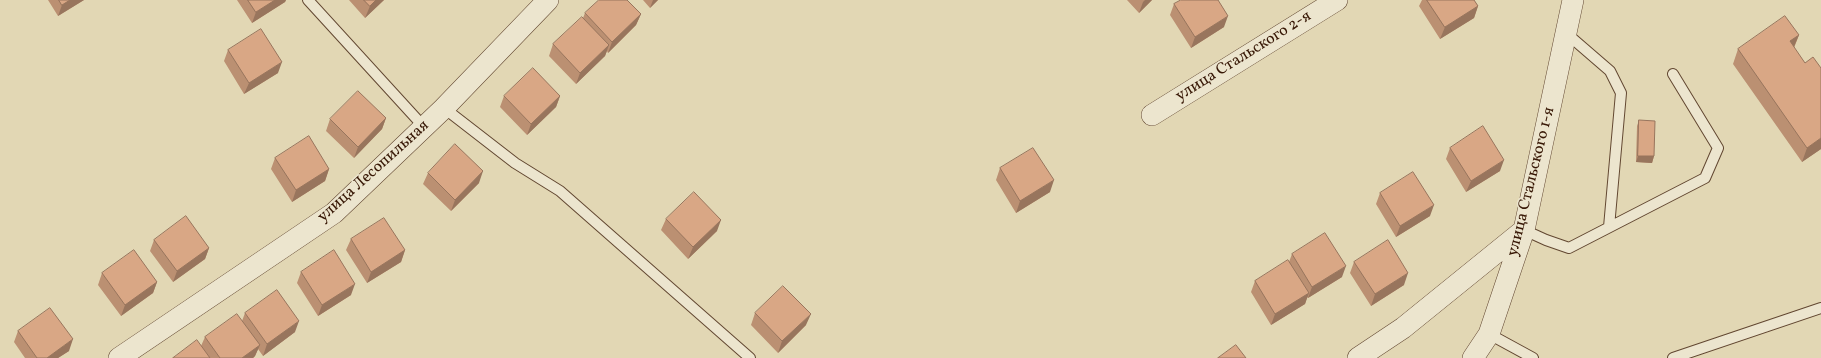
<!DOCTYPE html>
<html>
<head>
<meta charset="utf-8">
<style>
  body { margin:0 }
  canvas { display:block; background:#e2d7b4 }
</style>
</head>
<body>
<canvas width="1821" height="358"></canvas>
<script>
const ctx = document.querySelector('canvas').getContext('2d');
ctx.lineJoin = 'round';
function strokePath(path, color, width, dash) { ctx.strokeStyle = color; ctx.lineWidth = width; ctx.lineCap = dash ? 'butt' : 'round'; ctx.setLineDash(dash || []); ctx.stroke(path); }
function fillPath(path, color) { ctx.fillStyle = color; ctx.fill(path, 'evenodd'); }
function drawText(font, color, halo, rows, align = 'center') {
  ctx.font = font + ' Vollkorn,serif'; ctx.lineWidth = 3; ctx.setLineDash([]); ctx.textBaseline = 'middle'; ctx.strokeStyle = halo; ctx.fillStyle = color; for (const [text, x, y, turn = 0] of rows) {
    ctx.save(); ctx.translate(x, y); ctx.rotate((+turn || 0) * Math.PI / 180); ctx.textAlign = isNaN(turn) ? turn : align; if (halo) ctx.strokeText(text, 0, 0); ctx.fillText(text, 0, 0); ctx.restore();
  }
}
const lane = new Path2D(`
  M308,0L424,127
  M1566,33L1610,71L1621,93L1609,227
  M444,108L515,163L560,191L750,358
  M1524,230L1546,240L1569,248L1705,178L1718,148L1673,74
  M1489,334L1533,358
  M1673,358L1821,308`);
const street = new Path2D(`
  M1152,115L1337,0
  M119,358L334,213L444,108L548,0
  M1358,358L1403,328L1524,230
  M1473,358L1489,334L1524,230L1573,0`);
const wall = new Path2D(`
  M48,0H84L58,16Z
  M237,0H286L285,2L252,23Z
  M349,0H384L365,18Z
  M643,0H658L650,8Z
  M1127,0H1152L1139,13Z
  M1422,0H1474L1478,6L1474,18L1440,39L1419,6Z
  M1174,4L1224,27L1191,48L1170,15Z
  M585,13L641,14L636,25L608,53L607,51L605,56L576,84L549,56L553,44L583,18Z
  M1799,35L1794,48L1805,63L1821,149L1802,162L1733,64L1738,49Z
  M228,50L278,73L244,94L224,61Z
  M504,96H560L556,107L527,135L500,107Z
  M386,118L382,129L354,158L326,131L330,119Z
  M1639,120L1654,156L1652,163L1636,162L1637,126Z
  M1450,148L1500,171L1466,192L1446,159Z
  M275,158L329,169L325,181L292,202L271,169Z
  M1000,168L1050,192L1016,213L996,180Z
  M428,173L479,183L451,211L423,184Z
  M1380,193L1430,216L1396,237L1376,204Z
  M666,219L717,231L688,259L661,230Z
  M351,239L405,250L401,262L367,283L346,250Z
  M154,240L209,248L205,259L173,282L150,251Z
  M1292,254L1342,277L1308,298L1307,297L1305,304L1271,325L1251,292L1255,281L1289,262Z
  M1354,262L1404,285L1371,306L1350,273Z
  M301,272L351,295L318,316L297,283Z
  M102,273L157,282L153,293L121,316L98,285Z
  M245,313L295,332L263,356L258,349L255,356L253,358H173L201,346L205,337L242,321Z
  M755,313L806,325L778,353L751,325Z
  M18,331L69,351L58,358H25L14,342Z`);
const shadedWall = new Path2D(`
  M70,0H84L58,16L62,5Z
  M275,0H286L285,2L252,23L256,12Z
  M376,0H384L365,18L370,6Z
  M653,0H658L650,8Z
  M1145,0H1152L1139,13L1143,2Z
  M1478,6L1474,18L1440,39L1445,27Z
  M641,14L636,25L608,53L612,42Z
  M1228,16L1224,27L1191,48L1195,37Z
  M1799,35L1793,49L1790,41Z
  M609,45L605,56L576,84L580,73Z
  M282,62L278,73L244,94L249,83Z
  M560,96L556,107L527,135L531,124Z
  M386,118L382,129L354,158L358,147Z
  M1821,138V149L1802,162L1807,148Z
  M1638,156H1654L1652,163L1636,162Z
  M1504,160L1500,171L1466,192L1471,181Z
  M329,169L325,181L292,202L296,190Z
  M483,171L479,183L451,211L455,200Z
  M1054,180L1050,192L1016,213L1020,201Z
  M1434,205L1430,216L1396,237L1400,226Z
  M721,220L717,231L688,259L693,247Z
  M209,248L205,259L173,282L177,271Z
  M405,250L401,262L367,283L371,272Z
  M1346,266L1342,277L1308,298L1312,287Z
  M1408,273L1404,285L1371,306L1375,294Z
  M157,282L153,293L121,316L125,305Z
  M355,284L351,295L318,316L322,305Z
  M1309,293L1305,304L1271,325L1275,314Z
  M811,314L806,325L778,353L782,341Z
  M299,321L295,332L263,356L267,344Z
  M73,339L69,351L58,358H47Z
  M260,345L255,356L253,358H242Z`);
const building = new Path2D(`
  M59,0H70L62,5Z
  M248,0H275L256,12Z
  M364,0H376L370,6Z
  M599,0H627L641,14L612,42L585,13Z
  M1181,0H1218L1228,16L1195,37L1174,4Z
  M1427,0H1474L1478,6L1445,27Z
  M1785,16L1799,35L1790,41L1805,63L1813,57L1821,68V138L1807,148L1738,49Z
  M582,17L609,45L580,73L553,44Z
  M261,29L282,62L249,83L228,50Z
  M533,68L560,96L531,124L504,96Z
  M358,91L386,118L358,147L330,119Z
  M1639,120L1655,121L1654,156H1638Z
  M1483,126L1504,160L1471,181L1450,148Z
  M309,136L329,169L296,190L275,158Z
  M455,144L483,171L455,200L428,173Z
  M1033,148L1054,180L1020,201L1000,168Z
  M1413,172L1434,205L1400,226L1380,193Z
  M694,192L721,220L693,247L666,219Z
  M186,216L209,248L177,271L154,240Z
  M384,218L405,250L371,272L351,239Z
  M1325,233L1346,266L1312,287L1292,254Z
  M1388,240L1408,273L1375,294L1354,262Z
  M134,250L157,282L125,305L102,273Z
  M334,250L355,284L322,305L301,272Z
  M1288,260L1309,293L1275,314L1255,281Z
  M783,286L811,314L782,341L755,313Z
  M277,290L299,321L267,344L245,313Z
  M50,308L73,339L47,358H37L18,331Z
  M237,314L260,345L242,358H220L205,337Z
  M197,340L210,358H173Z
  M1236,345L1246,358H1218Z`);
const streetNames = [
  ["улица Стальского 2-я",1244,57,-32],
  ["улица Лесопильная",374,172,-42],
  ["улица Стальского 1-я",1532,182,-76]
];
strokePath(lane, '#624731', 12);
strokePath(street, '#624731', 22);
strokePath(lane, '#ece5ce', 10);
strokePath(street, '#ece5ce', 21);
fillPath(wall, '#bb9072');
fillPath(shadedWall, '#98755d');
fillPath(building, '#d9a785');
strokePath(building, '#98755d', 1);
drawText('16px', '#371705', '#ece5ce', streetNames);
</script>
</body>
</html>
